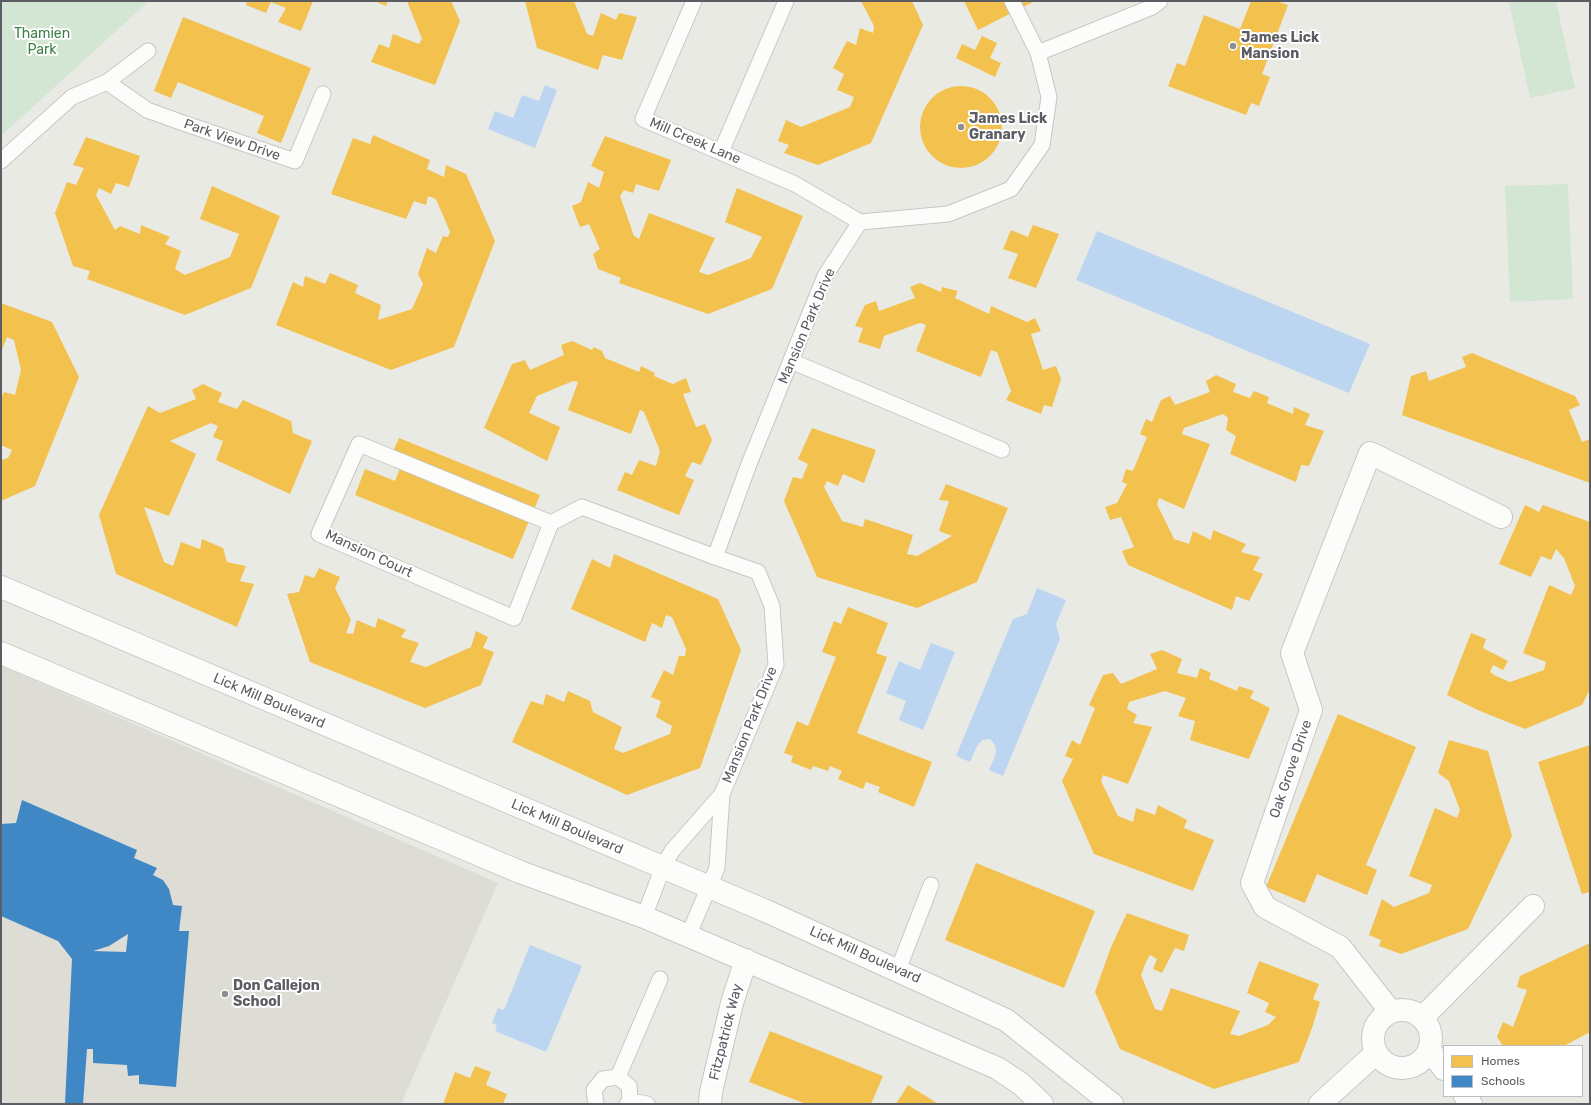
<!DOCTYPE html>
<html>
<head>
<meta charset="utf-8">
<style>
  body { margin:0 }
  #map { position:relative; width:1591px; height:1105px; overflow:hidden; background:#eaeae5; font-family:Rubik,sans-serif }
  canvas { display:block }
  .frame { position:absolute; inset:0; border:2px solid #5b5d62; pointer-events:none }
  .legend { position:absolute; left:1443px; top:1045px; width:140px; height:52px; box-sizing:border-box; background:#fff; border:1px solid #bdbec0; margin:0; padding:5px 7px; list-style:none; font-size:12px; color:#5b5d62 }
  .legend li { display:flex; align-items:center; gap:8px; height:20px }
  .legend b { width:20px; border:1px solid #bdbec0 }
</style>
</head>
<body>
<div id="map">
<canvas width="1591" height="1105"></canvas>
<div class="frame"></div>
<ul class="legend">
<li><b style="height:11px;background:#f2c14e"></b>Homes</li>
<li><b style="height:11px;background:#3f88c5"></b>Schools</li>
</ul>
</div>
<script>
const ctx = document.querySelector('canvas').getContext('2d');
ctx.lineJoin = 'round';
function fillPath(path, color) { ctx.fillStyle = color; ctx.fill(path, 'evenodd'); }
function strokePath(path, color, width, dash) { ctx.strokeStyle = color; ctx.lineWidth = width; ctx.lineCap = dash ? 'butt' : 'round'; ctx.setLineDash(dash || []); ctx.stroke(path); }
function drawText(font, color, halo, rows, align = 'center') {
  ctx.font = font + ' Rubik,sans-serif'; ctx.lineWidth = 4; ctx.setLineDash([]); ctx.textBaseline = 'middle'; ctx.strokeStyle = halo; ctx.fillStyle = color; for (const [text, x, y, turn = 0] of rows) {
    ctx.save(); ctx.translate(x, y); ctx.rotate((+turn || 0) * Math.PI / 180); ctx.textAlign = isNaN(turn) ? turn : align; if (halo) ctx.strokeText(text, 0, 0); ctx.fillText(text, 0, 0); ctx.restore();
  }
}
const education = new Path2D(`
  M1,666L498,883L401,1104H1Z`);
const green = new Path2D(`
  M1,1H149L1,136Z
  M1516,1H1556L1575,88L1530,98L1509,2Z
  M1568,184L1573,299L1510,302L1505,186Z`);
const water = new Path2D(`
  M545,85L557,90L535,148L488,129L495,111L513,118L522,95L539,101Z
  M1097,231L1370,344L1349,393L1076,280Z
  M1037,588L1066,600L1056,624L1060,639L1003,776L989,770C994,758 1001,749 990,739L982,740L977,746L970,762L956,756L1013,619L1027,614Z
  M931,643L955,652L923,730L899,720L906,701L886,693L899,661L920,670Z
  M530,945L582,966L546,1052L495,1031L497,1025L492,1023L498,1008L504,1010Z`);
const homes = new Path2D(`
  M247,1H313L301,31L278,22L286,8L271,2L266,13L246,5Z
  M374,1H388L386,6Z
  M407,1H451L460,21L435,85L371,62L379,44L389,48L393,34L419,44L422,39Z
  M525,1H574L587,34L593,36L601,13L616,20L619,13L637,17L622,60L603,55L598,70L537,48Z
  M861,1H912L923,25L871,143L818,165L784,153L789,145L778,141L786,120L801,127L850,107L854,97L837,90L844,74L833,68L847,41L856,45L860,28L873,33L874,26Z
  M964,1H1035L978,30Z
  M1251,1H1277L1288,5L1262,74L1270,77L1259,106L1251,103L1246,115L1168,86L1177,63L1185,66L1204,15L1240,29Z
  M183,17L311,68L281,143L257,133L264,116L178,82L171,98L154,91Z
  M982,36L997,43L990,58L1001,63L995,77L956,58L962,44L975,50Z
  M920 127a41 41 0 1 1 82 0a41 41 0 1 1-82 0Z
  M373,135L430,160L427,169L444,177L446,165L466,174L495,241L454,347L391,370L276,325L293,282L303,287L305,276L325,284L330,273L358,285L355,293L381,305L378,320L412,309L423,284L418,274L427,248L436,253L443,236L448,237L450,232L436,199L428,196L426,205L414,201L406,219L331,194L353,138L370,144Z
  M605,136L671,160L659,191L636,184L633,193L624,190L620,196L634,236L639,239L649,213L715,238L699,272L708,275L751,258L762,237L725,222L737,188L803,216L772,289L708,314L619,283L621,278L598,269L593,254L600,249L589,224L580,227L572,206L581,202L588,182L599,188L604,172L591,166Z
  M86,137L140,156L129,187L116,183L111,194L99,188L96,195L115,230L120,226L140,234L141,225L170,237L165,244L181,251L175,269L185,275L230,257L239,234L200,219L212,186L280,216L251,288L185,315L87,279L90,271L73,266L55,213L67,182L76,185L84,168L73,165Z
  M1033,225L1059,234L1036,288L1008,278L1018,254L1003,249L1011,230L1028,237Z
  M920,283L941,292L942,287L958,291L955,298L989,314L991,306L1027,322L1035,318L1041,331L1031,334L1043,370L1056,366L1061,379L1052,407L1044,405L1041,414L1006,400L1011,391L997,352L991,350L981,377L916,351L926,325L920,323L884,336L880,349L858,342L863,328L855,326L865,305L876,301L879,311L915,298L910,287Z
  M1,303L52,322L79,377L35,486L1,501V460L8,458L12,450L1,445V399L4,392L15,395L21,370L14,340L7,337L1,352Z
  M572,341L592,350L594,347L602,351L605,358L639,372L641,366L655,373L654,376L673,384L686,378L691,392L683,394L696,427L705,424L712,440L701,465L692,462L685,476L694,480L679,515L617,490L625,472L632,475L639,460L656,466L660,451L644,412L640,410L631,434L568,410L578,382L573,381L537,396L529,413L560,427L547,461L484,428L512,364L525,360L530,370L564,355L561,345Z
  M1472,353L1575,396L1580,405L1569,410L1582,442L1590,439V483L1402,415L1411,376L1426,371L1429,381L1466,367L1462,357Z
  M1216,375L1236,384L1233,392L1250,398L1254,391L1269,397L1267,403L1293,414L1294,407L1310,414L1305,425L1324,431L1309,466L1301,465L1296,482L1230,454L1236,436L1226,430L1228,418L1223,414L1184,428L1182,434L1210,444L1184,509L1159,498L1157,504L1174,539L1189,544L1193,531L1211,540L1213,530L1246,544L1241,552L1260,557L1253,570L1263,574L1249,601L1236,596L1232,610L1128,565L1122,551L1134,547L1121,517L1110,520L1105,507L1117,503L1127,484L1122,482L1126,469L1133,471L1147,437L1140,434L1146,419L1152,422L1161,400L1170,396L1175,405L1210,392L1206,381Z
  M203,384L222,393L218,402L237,409L243,400L291,421L293,433L312,441L290,494L216,460L223,441L213,437L218,426L211,423L170,441L196,454L169,516L144,507L164,562L173,566L181,542L200,549L202,539L223,548L227,562L246,566L240,581L254,584L237,627L116,574L99,515L148,406L160,413L196,399L192,390Z
  M812,428L876,450L864,483L843,474L838,486L827,481L824,487L842,521L863,527L865,519L913,535L907,554L917,556L952,536L939,531L949,501L939,500L946,484L1008,508L977,582L917,608L817,577L784,501L793,477L802,479L808,464L798,459Z
  M399,438L540,495L513,559L355,495L365,469L395,481L403,461L391,456Z
  M1525,505L1539,512L1543,505L1590,522V689L1582,705L1525,729L1480,711L1447,695L1471,633L1486,639L1483,648L1508,661L1503,670L1493,665L1490,672L1496,676L1510,682L1544,670L1546,662L1523,653L1549,585L1571,595L1575,586L1564,558L1556,549L1551,560L1541,556L1531,577L1499,564Z
  M614,554L718,599L741,650L700,768L627,795L512,742L531,701L543,705L546,694L564,702L568,691L590,701L593,712L622,727L614,749L623,753L670,734L672,726L656,717L661,701L651,697L664,670L673,675L679,656H685L686,649L672,617L666,615L662,628L652,623L645,642L571,609L592,559L610,568Z
  M319,568L340,577L335,588L351,620L346,633L353,634L357,620L375,628L378,618L406,630L401,637L419,643L410,662L426,667L471,647L476,631L488,637L483,648L494,652L481,685L425,708L310,662L287,594L299,592L305,575L314,578Z
  M848,607L888,623L876,653L887,657L857,733L932,762L914,807L878,792L880,787L866,782L863,789L838,779L842,771L830,766L828,771L813,766L811,770L791,762L793,756L784,753L797,721L808,726L836,657L822,652L834,621L841,624Z
  M1162,650L1182,659L1177,673L1197,678L1200,668L1211,673L1209,679L1237,691L1239,686L1254,691L1250,698L1270,708L1249,759L1190,740L1195,721L1178,716L1186,698L1165,691L1129,702L1127,709L1137,715L1133,723L1152,727L1128,784L1103,775L1101,781L1118,816L1133,822L1136,808L1155,815L1158,805L1187,820L1184,828L1214,840L1193,891L1094,854L1062,781L1073,759L1065,756L1072,740L1080,745L1095,708L1089,705L1103,675L1113,673L1121,684L1157,669L1150,654Z
  M1338,714L1416,747L1366,865L1377,870L1367,895L1317,874L1305,903L1266,887Z
  M1449,740L1488,751L1512,836L1468,929L1401,954L1379,946L1381,940L1369,935L1382,899L1394,907L1429,893L1432,885L1409,876L1435,808L1457,818L1460,810L1449,781L1438,773Z
  M1590,745V892L1582,894L1538,762Z
  M976,863L1095,911L1064,988L945,940Z
  M1127,913L1189,935L1184,951L1175,948L1162,973L1153,969L1157,959L1150,955L1146,962L1141,975L1155,1009L1162,1011L1171,988L1240,1011L1230,1034L1239,1036L1268,1025L1276,1017L1265,1012L1269,1003L1247,993L1259,961L1319,984L1313,999L1320,1002L1312,1028L1299,1062L1214,1089L1120,1049L1095,992L1111,947Z
  M1590,943V1032L1564,1046H1503L1497,1037L1503,1022L1513,1027L1527,990L1517,987L1520,976Z
  M770,1031L883,1076L871,1104H806L749,1082Z
  M475,1066L491,1072L486,1085L507,1094L503,1104H443L455,1072L470,1078Z
  M908,1085L932,1100L938,1104H896Z`);
const schools = new Path2D(`
  M22,800L137,850L134,858L157,868L153,875L163,880L169,889L173,905L182,906L179,931H189L176,1087L139,1084V1075L128,1076L127,1065L93,1063V1049H87L83,1104H65L72,959L58,941L1,916V824L16,823ZM128,934L126,952L93,951L109,946Z`);
const lane = new Path2D(`
  M694,1L643,119L795,184L860,222
  M1012,1L1038,53
  M107,82L147,110L183,123L295,161L323,94
  M721,152L786,1
  M1,161L72,97L107,82L148,51
  M791,361L1002,450
  M551,523L359,444L319,534L514,618L551,523L582,507L715,557
  M644,917L663,867L672,851L722,794L776,665L772,606L758,572L715,557L749,464L825,276L860,222L948,214L1011,189L1042,145L1049,97L1038,53L1152,7L1160,1
  M688,936L717,868L722,794
  M898,970L931,885
  M618,1077L660,979
  M630,1101L647,1104
  M596,1104L594,1090L603,1079L618,1077L629,1086L630,1101L627,1104`);
const street = new Path2D(`
  M1373 1039a29 29 0 1 1 58 0a29 29 0 1 1-58 0Z
  M1391,1012L1340,947L1265,907L1252,883L1311,710L1292,653L1370,453L1501,517
  M1422,1018L1533,906
  M1429,1049L1444,1069
  M1465,1096L1471,1104
  M710,1104L711,1092L732,1003L746,960
  M1320,1104L1376,1053`);
const secondary = new Path2D(`
  M1,587L766,911L1006,1020L1112,1104
  M1,653L520,872L644,917L997,1068L1021,1084L1042,1104`);
const markers = [
  [1233,46,4,"#8d8e90"],
  [961,127,4,"#8d8e90"],
  [225,994,4,"#8d8e90"]
];
const parkNames = [
  ["Thamien",42,34],
  ["Park",42,50]
];
const poiNames = [
  ["James Lick",1241,38],
  ["Mansion",1241,54],
  ["James Lick",969,119],
  ["Granary",969,135],
  ["Don Callejon",233,986],
  ["School",233,1002]
];
const streetNames = [
  ["Park View Drive",232,140,19],
  ["Mill Creek Lane",695,141,23],
  ["Mansion Park Drive",807,326,-67],
  ["Mansion Court",369,554,25],
  ["Lick Mill Boulevard",269,701,23],
  ["Mansion Park Drive",750,725,-68],
  ["Oak Grove Drive",1291,769,-71],
  ["Lick Mill Boulevard",567,827,23],
  ["Lick Mill Boulevard",865,955,24],
  ["Fitzpatrick Way",726,1032,-76]
];
fillPath(education, '#dddcd5');
fillPath(green, '#d3e5d3');
fillPath(water, '#bcd5f1');
fillPath(homes, '#f2c14e');
fillPath(schools, '#3f88c5');
strokePath(lane, '#c6c6c6', 17);
strokePath(street, '#c6c6c6', 24);
strokePath(secondary, '#c7c7c7', 24);
strokePath(lane, '#fcfcfb', 15);
strokePath(street, '#fcfcfb', 22);
strokePath(secondary, '#fcfcfb', 22);
for (const [x, y, r, color] of markers) { const dot = new Path2D(); dot.arc(x, y, r, 0, 2 * Math.PI); ctx.fillStyle = color; ctx.fill(dot); strokePath(dot, '#fff', 1.5); }
drawText('14px', '#3d7f48', '#fff', parkNames);
drawText('bold 14px', '#5b5d62', '#fff', poiNames, 'left');
drawText('14px', '#5b5d62', '#fff', streetNames);
</script>
</body>
</html>
